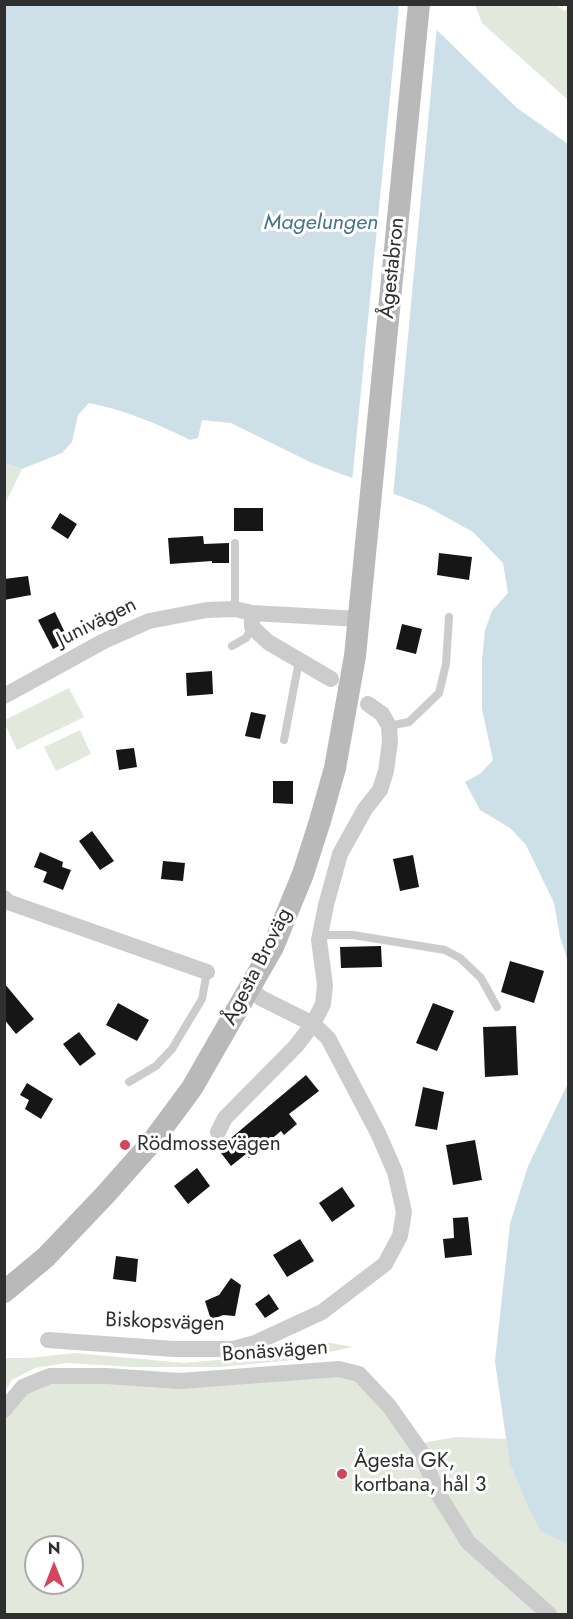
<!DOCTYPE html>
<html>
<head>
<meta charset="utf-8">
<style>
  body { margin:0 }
  #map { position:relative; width:573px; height:1619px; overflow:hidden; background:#fff; font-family:Jost,sans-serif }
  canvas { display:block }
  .frame { position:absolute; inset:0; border:6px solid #2f2f2f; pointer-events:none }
  .north { position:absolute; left:24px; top:1535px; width:60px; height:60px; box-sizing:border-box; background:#fff; border:2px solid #acacac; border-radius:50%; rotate:0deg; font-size:16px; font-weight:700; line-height:24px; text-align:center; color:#2f2f2f }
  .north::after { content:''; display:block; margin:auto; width:21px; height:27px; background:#d2455c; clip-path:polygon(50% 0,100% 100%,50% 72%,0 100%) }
</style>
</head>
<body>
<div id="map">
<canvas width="573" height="1619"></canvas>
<div class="frame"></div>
<div class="north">N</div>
</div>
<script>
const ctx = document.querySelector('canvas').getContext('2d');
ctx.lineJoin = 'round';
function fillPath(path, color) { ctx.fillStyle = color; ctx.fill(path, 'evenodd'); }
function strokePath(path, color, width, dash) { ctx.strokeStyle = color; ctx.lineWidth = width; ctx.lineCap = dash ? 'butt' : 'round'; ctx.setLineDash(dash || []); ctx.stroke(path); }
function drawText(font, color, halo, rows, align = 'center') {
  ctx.font = font + ' Jost,sans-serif'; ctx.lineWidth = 6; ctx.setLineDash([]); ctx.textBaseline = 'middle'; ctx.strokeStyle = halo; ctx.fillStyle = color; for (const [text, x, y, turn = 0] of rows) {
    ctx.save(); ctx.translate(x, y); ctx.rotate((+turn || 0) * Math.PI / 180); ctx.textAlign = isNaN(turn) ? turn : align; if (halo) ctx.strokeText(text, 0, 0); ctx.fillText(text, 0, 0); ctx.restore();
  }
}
const green = new Path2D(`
  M475,5H556L565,11L568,7V100L482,23Z
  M5,463L22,469L5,504Z
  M69,688L84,717L17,750L5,724V720Z
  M80,730L91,754L56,771L44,747Z
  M320,1341L353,1347L292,1360L220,1367H133L67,1363L35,1368L12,1380L5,1391V1358H29L75,1353L184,1363L229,1359Z
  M568,1358V1614H5V1410L50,1376L359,1374L416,1444L456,1437L506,1439L495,1361ZM36,1547H72V1583H36Z`);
const water = new Path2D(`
  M5,5H411L517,108L568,144V962L560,937L554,903L526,845L510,828L480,810L465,782L481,773L493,760L482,709V660L485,630L492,611L508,593L503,563L473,532L426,506L312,463L231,423L202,420L198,438L190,440C158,424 125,410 89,403L78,415L72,442L62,453L22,469L5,463Z
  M568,1083V1544L541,1531L530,1511L510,1463L495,1361L510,1224L528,1166Z`);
const pier = new Path2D(`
  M415,4L437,26L393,497L352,482L399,5Z`);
const building = new Path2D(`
  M234,508H263V531H234Z
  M60,513L77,524L68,539L51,528Z
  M203,536L204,544L229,543V563H212V561L170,564L168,538Z
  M439,553L472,557L469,580L437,575Z
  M28,576L31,595L4,600V579Z
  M55,612L69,641L53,649L38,620Z
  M402,624L422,629L416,654L396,649Z
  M212,671L213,694L187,696L186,673Z
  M251,712L266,715L260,739L245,736Z
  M134,748L137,767L119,770L116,750Z
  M273,781H293V804L273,803Z
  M92,831L114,861L100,870L79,841Z
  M40,852L63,862L62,867L71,870L63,890L43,882L47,872L34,867Z
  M413,855L419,887L400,891L393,859Z
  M163,861L185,863L183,881L161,879Z
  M381,946L382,967L341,968L340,947Z
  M510,961L544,971L534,1003L501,992Z
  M4,983L34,1019L16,1034L4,1019Z
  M118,1003L149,1020L137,1041L106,1025Z
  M433,1003L454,1011L437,1051L416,1043Z
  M516,1026L518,1075L485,1077L483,1027Z
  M79,1032L96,1054L80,1066L63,1044Z
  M306,1075L319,1091L289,1114L297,1124L284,1135L281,1131L249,1158L246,1154L231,1166L218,1149Z
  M27,1083L53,1099L41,1119L25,1109L29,1100L20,1095Z
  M423,1087L444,1092L437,1130L415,1126Z
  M475,1140L482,1180L453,1185L446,1145Z
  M197,1168L210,1186L188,1204L174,1186Z
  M342,1187L355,1206L332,1222L319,1203Z
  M468,1217L472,1255L445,1258L443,1239L454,1238L453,1218Z
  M300,1239L314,1261L287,1277L273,1255Z
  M116,1256L138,1259L136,1282L113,1279Z
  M231,1278L241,1285L235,1316L223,1315L211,1320L205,1301L219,1295Z
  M269,1294L279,1309L265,1318L255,1304Z`);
const lane = new Path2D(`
  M235,609V543
  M232,646L246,638L252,627
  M389,726L409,722L439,693L446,664L449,617
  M284,740L299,661
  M319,935H353L445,950L460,958L481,978L497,1007
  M129,1082L156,1066L172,1049L202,999L207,972`);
const street = new Path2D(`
  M252,613V627L268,642L331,679
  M4,696L104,641L149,621L207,610L235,609L252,613L359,619
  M4,898L8,902L207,972
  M218,1132L225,1118L296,1046L313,1024L323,1004L325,985L319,940L326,905L340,854L365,809L380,790L386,771L390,742L389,726L382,714L368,704
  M48,1340L174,1349H233L255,1343L322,1312L385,1264L400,1236L404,1212L395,1172L378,1133L328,1038L313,1024L261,998L250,988
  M4,1410L23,1387L50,1376H106L180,1381L339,1369L359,1374L389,1406L420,1450L437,1492L468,1542L549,1614`);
const secondary = new Path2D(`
  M4,1292L46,1257L105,1195L152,1142L192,1088L273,947L303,874L320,821L335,768L355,656L419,4`);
const markers = [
  [125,1145,6,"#d2455c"],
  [342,1474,6,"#d2455c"]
];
const streetNames = [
  ["Ågestabron",393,268,-84],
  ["Junivägen",97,623,-26],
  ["Ågesta Broväg",258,967,-63],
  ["Biskopsvägen",165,1323,2],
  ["Bonäsvägen",275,1352,-4]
];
const poiNames = [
  ["Rödmossevägen",137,1145],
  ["Ågesta GK,",354,1462],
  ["kortbana, hål 3",354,1486]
];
const waterNames = [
  ["Magelungen",321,224]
];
fillPath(green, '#e3e8dc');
fillPath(water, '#cde0e8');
fillPath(pier, '#fff');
fillPath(building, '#161616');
strokePath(lane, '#ccc', 8);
strokePath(street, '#ccc', 16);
strokePath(secondary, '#b9b9b9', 22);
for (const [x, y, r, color] of markers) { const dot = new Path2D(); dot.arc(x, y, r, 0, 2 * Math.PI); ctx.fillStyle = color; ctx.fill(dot); strokePath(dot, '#fff', 2); }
drawText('21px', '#2f2f2f', '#fff', streetNames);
drawText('21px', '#2f2f2f', '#fff', poiNames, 'left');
drawText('italic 22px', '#467489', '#fff', waterNames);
</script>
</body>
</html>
